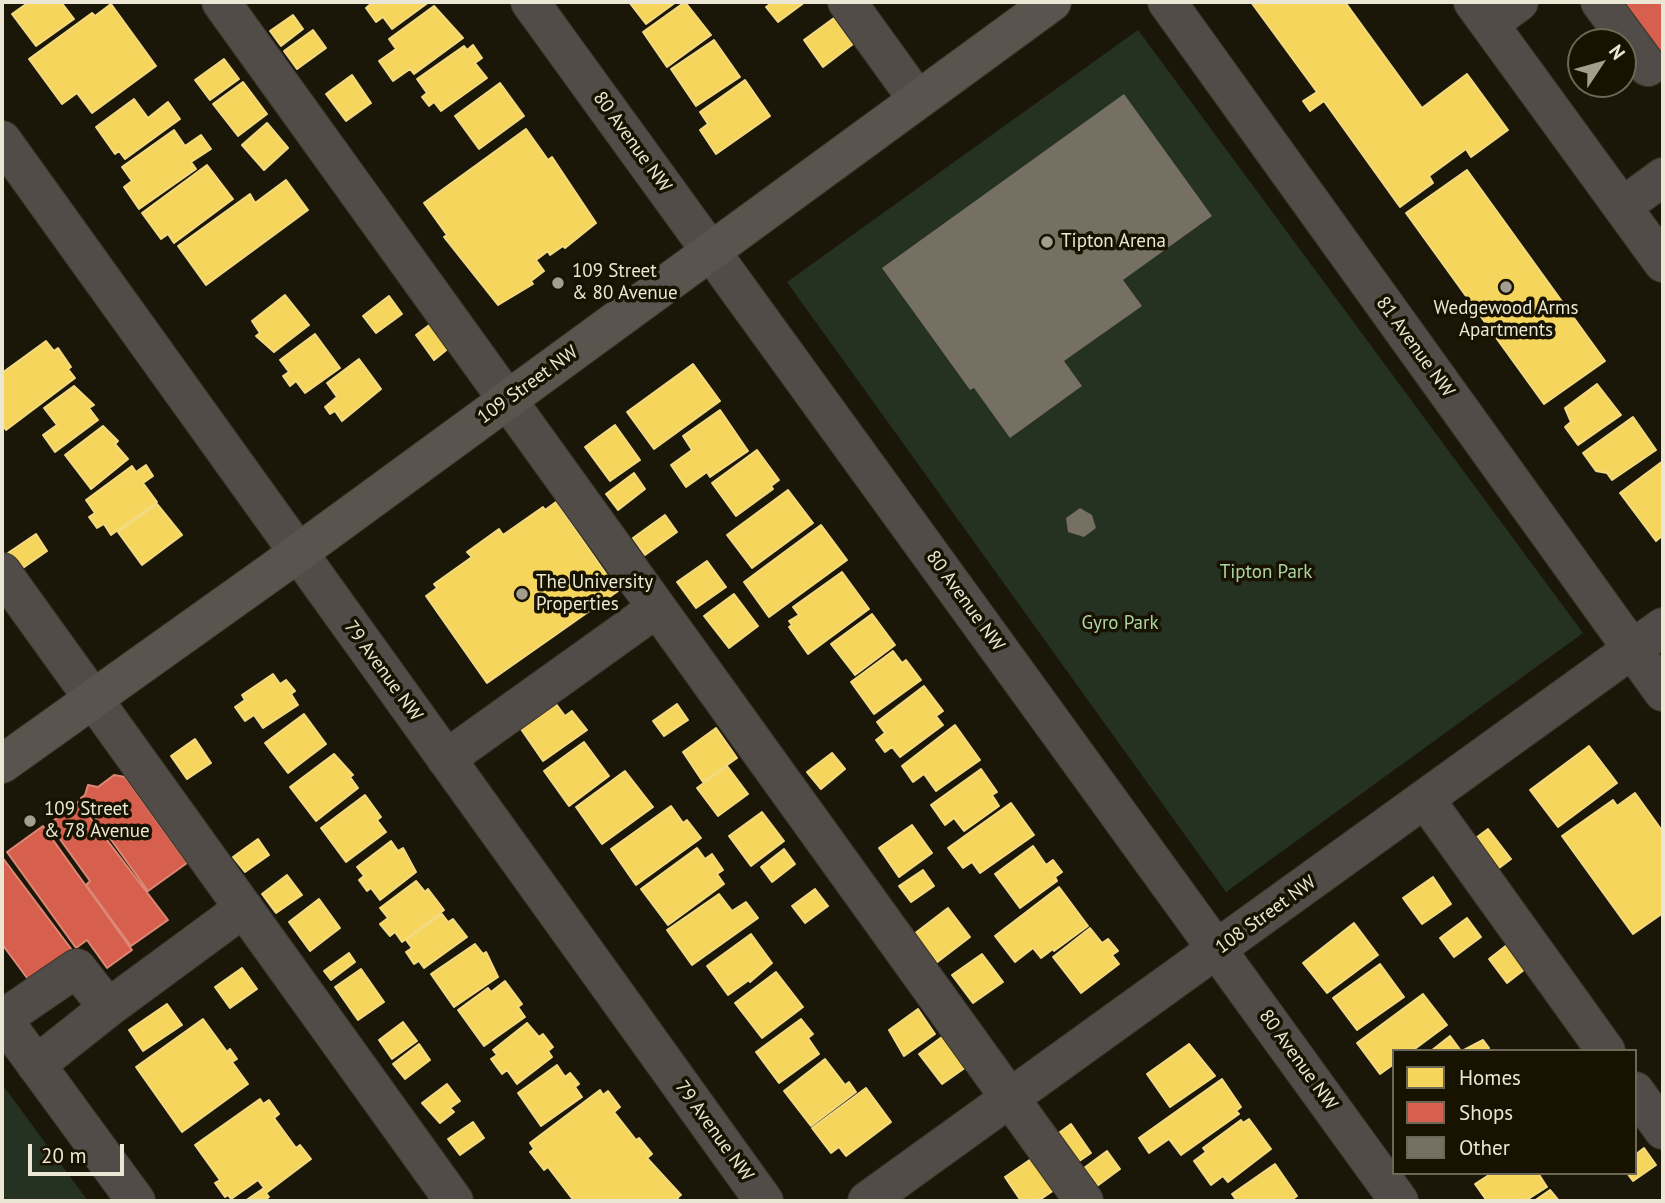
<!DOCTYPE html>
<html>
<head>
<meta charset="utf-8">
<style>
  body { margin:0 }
  #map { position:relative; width:1665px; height:1203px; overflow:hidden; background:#1b1708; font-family:"PT Sans",sans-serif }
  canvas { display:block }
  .frame { position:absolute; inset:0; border:4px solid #ece7d5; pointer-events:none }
  .legend { position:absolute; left:1392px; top:1049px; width:245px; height:126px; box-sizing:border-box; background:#181300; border:2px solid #6d6855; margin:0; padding:9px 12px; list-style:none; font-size:21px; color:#ece7d5 }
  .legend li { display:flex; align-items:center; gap:14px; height:35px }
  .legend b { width:35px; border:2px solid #6d6855 }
  .north { position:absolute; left:1567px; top:28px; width:70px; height:70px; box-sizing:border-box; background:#181300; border:2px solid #6d6855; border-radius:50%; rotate:54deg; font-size:19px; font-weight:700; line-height:28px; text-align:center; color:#ece7d5 }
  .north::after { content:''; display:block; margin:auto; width:24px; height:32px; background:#a39e8d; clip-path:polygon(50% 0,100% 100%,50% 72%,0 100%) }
  .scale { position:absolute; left:28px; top:1144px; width:96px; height:32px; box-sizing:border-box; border:4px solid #ece7d5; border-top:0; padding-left:9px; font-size:21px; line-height:24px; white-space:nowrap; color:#ece7d5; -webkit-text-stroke:5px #181300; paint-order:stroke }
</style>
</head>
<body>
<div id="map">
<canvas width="1665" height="1203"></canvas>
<div class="frame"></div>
<ul class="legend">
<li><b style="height:19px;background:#f6d55c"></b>Homes</li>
<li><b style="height:19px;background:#d6604d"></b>Shops</li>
<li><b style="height:19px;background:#767063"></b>Other</li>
</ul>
<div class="north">N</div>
<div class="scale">20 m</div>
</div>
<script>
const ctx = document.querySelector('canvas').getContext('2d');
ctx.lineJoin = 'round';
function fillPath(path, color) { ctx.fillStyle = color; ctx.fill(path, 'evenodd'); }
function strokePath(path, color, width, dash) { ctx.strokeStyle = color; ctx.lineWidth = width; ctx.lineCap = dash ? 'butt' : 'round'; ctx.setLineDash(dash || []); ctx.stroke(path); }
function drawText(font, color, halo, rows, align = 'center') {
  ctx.font = font + ' "PT Sans",sans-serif'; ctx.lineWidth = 7; ctx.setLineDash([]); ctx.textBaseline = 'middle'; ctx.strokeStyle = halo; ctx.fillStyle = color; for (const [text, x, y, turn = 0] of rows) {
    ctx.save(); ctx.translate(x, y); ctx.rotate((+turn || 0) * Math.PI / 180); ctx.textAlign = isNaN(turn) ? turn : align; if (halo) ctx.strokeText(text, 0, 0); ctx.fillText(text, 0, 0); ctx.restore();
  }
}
const green = new Path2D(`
  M1138,30L1583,633L1226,892L787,282Z
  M2,1084L88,1201H2Z`);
const homes = new Path2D(`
  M29,2H61L74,19L36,46L12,14Z
  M373,2H429L392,29L383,17L376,22L366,8Z
  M629,2H676L646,24Z
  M685,2L711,35L667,67L643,32Z
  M773,2H805L778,22L766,7Z
  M1251,2H1345L1422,108L1467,74L1508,130L1471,157L1466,149L1429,176L1433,183L1400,207L1324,101L1310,111L1303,101L1317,92Z
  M111,4L156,66L92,113L77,93L62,104L29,59L92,13L95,16Z
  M434,6L463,38L414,74L410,69L393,81L379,61L396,49L389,39Z
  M293,15L303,29L281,46L270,31Z
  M834,18L853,44L823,67L804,40Z
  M313,30L326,48L297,69L284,51Z
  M714,40L740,77L696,106L671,69Z
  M473,45L482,58L475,63L487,78L441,111L434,102L429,106L422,97L427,93L417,79L464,46L467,50Z
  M224,59L239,79L210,100L195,80Z
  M352,75L371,103L346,121L326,94Z
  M745,80L770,116L716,154L700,130L708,124L700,112Z
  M243,82L267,114L238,136L213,104Z
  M500,83L524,116L479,149L455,116Z
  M134,99L148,118L168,102L180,119L125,159L119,151L115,154L96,127Z
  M267,123L288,148L264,170L242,145Z
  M526,129L548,160L552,157L596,223L565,248L563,246L550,255L548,251L536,260L544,271L531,281L533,284L498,305L444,237L447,235L424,203Z
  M174,130L185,146L201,135L211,149L191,162L196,169L139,209L124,187L132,181L122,167Z
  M207,165L233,199L174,243L168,234L161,239L142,213Z
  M1467,170L1605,361L1544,404L1406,213Z
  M286,180L308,210L206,285L178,246L250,194L255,203Z
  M285,295L309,325L274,352L256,336L260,333L252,321Z
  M389,296L402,314L376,333L363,316Z
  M432,323L450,347L434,360L416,335Z
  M315,334L340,368L305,393L296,381L290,386L283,376L289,372L280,360Z
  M46,341L54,351L58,348L71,367L68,369L75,378L6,430L2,424V373Z
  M359,359L381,389L342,421L335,411L330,414L325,407L337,397L327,383Z
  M693,364L720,401L654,449L627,412Z
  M1597,384L1621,415L1578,445L1565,427L1571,422L1565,408Z
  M74,386L94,405L89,408L98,420L55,452L43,435L57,425L44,408Z
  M720,410L748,451L710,477L707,472L686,487L671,465L692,450L683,436Z
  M1633,417L1656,450L1612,480L1607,473L1596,471L1583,453Z
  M615,425L640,460L610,481L585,447Z
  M103,426L118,441L115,444L128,459L91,489L65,455Z
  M757,450L779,480L771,486L773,489L736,516L712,483Z
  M1663,461V535L1656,541L1620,493Z
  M146,465L153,476L143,483L157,502L111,535L104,524L97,528L89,517L95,513L86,500L132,466L136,472Z
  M634,473L645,489L618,510L606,494Z
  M788,490L813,523L752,568L727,535Z
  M556,502L618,591L487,683L426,596L437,588L434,584L472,557L467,552L499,529L503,535L543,507L545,510Z
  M157,504L182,535L142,565L118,532Z
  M665,515L677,532L645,555L633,538Z
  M821,525L847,560L769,617L744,582Z
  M36,534L47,551L20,570L8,553Z
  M707,561L726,587L696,608L677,582Z
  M842,572L869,609L808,654L789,627L792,625L789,621L799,615L793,607Z
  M734,594L758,626L729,648L704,616Z
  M872,614L895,645L855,675L831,644Z
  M893,651L902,663L906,660L921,680L874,714L851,682Z
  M273,674L280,684L286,680L295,691L291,694L298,705L263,728L254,715L245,721L235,707L245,700L242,695Z
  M924,686L943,711L936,716L943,725L900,757L892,747L885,752L876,740L885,733L877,722Z
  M556,704L565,716L572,711L587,730L543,761L521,729Z
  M677,704L688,720L664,736L653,721Z
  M304,714L326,744L288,773L265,743Z
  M955,725L980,760L936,791L924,774L913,782L902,766Z
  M716,728L737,758L703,782L683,752Z
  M195,739L211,763L187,779L171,756Z
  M584,742L609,776L569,806L544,771Z
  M1589,746L1617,783L1558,827L1530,790Z
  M832,753L845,769L821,789L807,772Z
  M334,754L353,775L350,777L358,788L316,821L290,787Z
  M727,766L748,794L718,816L697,788Z
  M981,769L997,792L992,795L999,806L964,831L954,818L945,825L931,805Z
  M625,771L653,807L602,844L576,807Z
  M1635,793L1663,832V913L1633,934L1562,836L1613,800L1617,806Z
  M365,795L381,817L377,820L386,832L346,862L321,828Z
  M1011,803L1034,835L980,873L972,862L963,868L948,848Z
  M671,806L683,823L687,820L701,838L636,885L611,849Z
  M762,812L784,841L751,866L729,836Z
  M912,825L932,853L899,877L879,848Z
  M1488,829L1511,859L1491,874L1469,843Z
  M258,839L269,855L245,872L233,857Z
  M391,841L398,851L403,848L416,872L380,900L371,888L367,891L359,880L364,876L357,867Z
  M1033,846L1046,865L1053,860L1062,872L1055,877L1057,881L1020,908L995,874Z
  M697,848L705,859L712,854L723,870L717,874L724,884L668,925L641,889Z
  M784,849L795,864L772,882L761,867Z
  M923,870L934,886L911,902L899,886Z
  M287,875L302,895L276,913L262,894Z
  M1433,877L1451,904L1422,924L1403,898Z
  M416,881L425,892L428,889L444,910L402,942L395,932L390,936L380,924L388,918L380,908Z
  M1059,887L1088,926L1054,951L1053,949L1041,958L1033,948L1015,962L995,936Z
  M815,889L828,906L805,923L792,906Z
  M719,894L732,911L746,902L758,918L692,965L667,930Z
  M319,899L340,928L310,951L289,922Z
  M948,908L970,937L936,963L914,934Z
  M442,914L448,922L453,919L467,937L424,968L419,961L414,964L406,952L412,948L406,940Z
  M1467,918L1481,937L1454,957L1440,938Z
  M1354,923L1378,955L1327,993L1303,963Z
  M1090,928L1102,943L1108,939L1118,951L1112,955L1119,964L1081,993L1053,957Z
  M751,934L772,963L750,982L749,980L728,995L707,966Z
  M475,944L483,954L486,952L498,977L454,1007L431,974Z
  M1507,945L1525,969L1507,983L1489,959Z
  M349,953L355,962L331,980L324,971Z
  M982,954L1003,982L973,1003L952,975Z
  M1380,964L1404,997L1357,1030L1333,998Z
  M242,968L257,989L230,1008L215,987Z
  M361,969L384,1002L358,1020L335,987Z
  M776,972L803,1007L762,1038L735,1003Z
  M505,981L522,1004L518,1007L525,1017L484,1046L458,1010L488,988L491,992Z
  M1423,994L1447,1025L1412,1051H1394V1064L1380,1074L1357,1043Z
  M167,1004L182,1025L143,1051L129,1030Z
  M918,1009L935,1034L904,1056L889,1030Z
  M203,1019L227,1052L230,1049L237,1059L232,1062L248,1084L182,1132L136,1067Z
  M801,1019L813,1034L808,1038L819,1054L779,1083L756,1052Z
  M403,1022L417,1041L392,1059L379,1040Z
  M527,1023L539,1037L543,1034L553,1047L548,1051L552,1057L517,1084L507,1070L502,1074L491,1059L497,1055L493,1050Z
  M946,1034L969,1065L942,1084L919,1054Z
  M1450,1036L1461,1051H1431Z
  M1483,1040L1489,1048L1486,1051H1462Z
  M419,1044L430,1060L405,1079L393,1064Z
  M1189,1044L1215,1076L1170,1107L1147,1074Z
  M825,1059L845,1085L849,1082L856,1092L811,1126L784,1091Z
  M557,1065L565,1077L570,1073L579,1084L575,1087L582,1097L541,1126L518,1093Z
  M1222,1079L1241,1107L1236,1111L1239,1114L1181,1155L1169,1139L1149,1153L1139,1138Z
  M447,1084L460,1101L450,1108L454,1112L440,1123L422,1103Z
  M866,1088L891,1122L846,1156L839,1147L831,1153L812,1128Z
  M600,1090L603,1095L608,1091L620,1107L614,1112L636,1140L639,1138L652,1154L647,1158L681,1195L677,1198L680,1201H574L548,1167L544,1170L530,1152L534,1149L530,1143Z
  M260,1099L263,1104L269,1100L279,1114L274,1118L296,1148L300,1145L311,1159L266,1193L269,1197L263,1201H245L264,1188L258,1180L231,1199L228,1195L225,1197L215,1183L220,1180L195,1145Z
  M1249,1119L1271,1149L1228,1182L1223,1176L1211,1185L1194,1161L1206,1152L1203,1148L1241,1120L1243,1123Z
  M473,1122L484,1138L460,1155L448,1139Z
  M1071,1124L1091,1153L1072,1166L1052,1138Z
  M1644,1148L1656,1165L1633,1181L1627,1173H1635V1155Z
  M1107,1151L1120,1169L1097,1186L1084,1168Z
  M1034,1157L1057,1188L1038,1201H1021L1005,1177Z
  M1275,1164L1297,1196L1290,1201H1237L1232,1194Z
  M1492,1173H1538L1547,1187L1525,1201H1487L1475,1184Z
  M1550,1190L1559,1201H1534Z`);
const shops = new Path2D(`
  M1612,2H1663V72Z
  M114,775L125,777L187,863L148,891L81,798L85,795L88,785L98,787Z
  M78,802L168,920L131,946L86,885L90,881L49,824Z
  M43,826L132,950L107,968L87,940L76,948L7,852Z
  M2,857L75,954L33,986L2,944Z`);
const building = new Path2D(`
  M1124,94L1212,216L1123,280L1142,306L1064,361L1082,386L1010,438L974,388L970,390L882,268Z
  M1080,508L1092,515L1096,528L1084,537L1068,532L1066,518Z`);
const minor = new Path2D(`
  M221,2L1084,1201
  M530,2L1399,1201
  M847,2L917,99
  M1167,2L1663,692
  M1473,2L1663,263
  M1600,2L1648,67
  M1489,24L1519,2
  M2,140L764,1201
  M1622,207L1663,177
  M2,572L454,1201
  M446,759L657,608
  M1425,799L1606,1051
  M108,1008L244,908
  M2,1018L136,1201
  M2,1019L77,968L108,1008L36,1065
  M1635,1091L1663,1130
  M867,1201L1663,627`);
const major = new Path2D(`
  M2,764L298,553L1052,2`);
const markers = [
  [1047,242,7,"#a39e8d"],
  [558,283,7,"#a39e8d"],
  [1506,287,7,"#a39e8d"],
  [522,594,7,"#a39e8d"],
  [30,821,7,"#a39e8d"]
];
const streetNames = [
  ["80 Avenue NW",632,142,54],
  ["81 Avenue NW",1415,347,54],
  ["109 Street NW",528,385,-36],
  ["80 Avenue NW",965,601,54],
  ["79 Avenue NW",383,671,54],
  ["108 Street NW",1266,915,-36],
  ["80 Avenue NW",1298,1060,54],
  ["79 Avenue NW",714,1131,54]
];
const poiNames = [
  ["Tipton Arena",1061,242],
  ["109 Street",572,272],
  ["& 80 Avenue",572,294],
  ["Wedgewood Arms",1506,309,"center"],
  ["Apartments",1506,331,"center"],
  ["The University",536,583],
  ["Properties",536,605],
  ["109 Street",44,810],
  ["& 78 Avenue",44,832]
];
const parkNames = [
  ["Tipton Park",1266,573],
  ["Gyro Park",1120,624]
];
fillPath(green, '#263221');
fillPath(homes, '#f6d55c');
strokePath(homes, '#f3da80', 2);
fillPath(shops, '#d6604d');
strokePath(shops, '#dd8876', 2);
fillPath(building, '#767063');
strokePath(minor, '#373326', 40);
strokePath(major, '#373326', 40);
strokePath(minor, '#514c48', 38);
strokePath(major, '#5b544e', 38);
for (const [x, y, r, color] of markers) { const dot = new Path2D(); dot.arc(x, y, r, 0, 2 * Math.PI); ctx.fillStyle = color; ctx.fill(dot); strokePath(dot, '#181300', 2.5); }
drawText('19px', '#ece7d5', '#181300', streetNames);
drawText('19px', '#ece7d5', '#181300', poiNames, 'left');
drawText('19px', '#add5a4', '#181300', parkNames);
</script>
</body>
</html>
